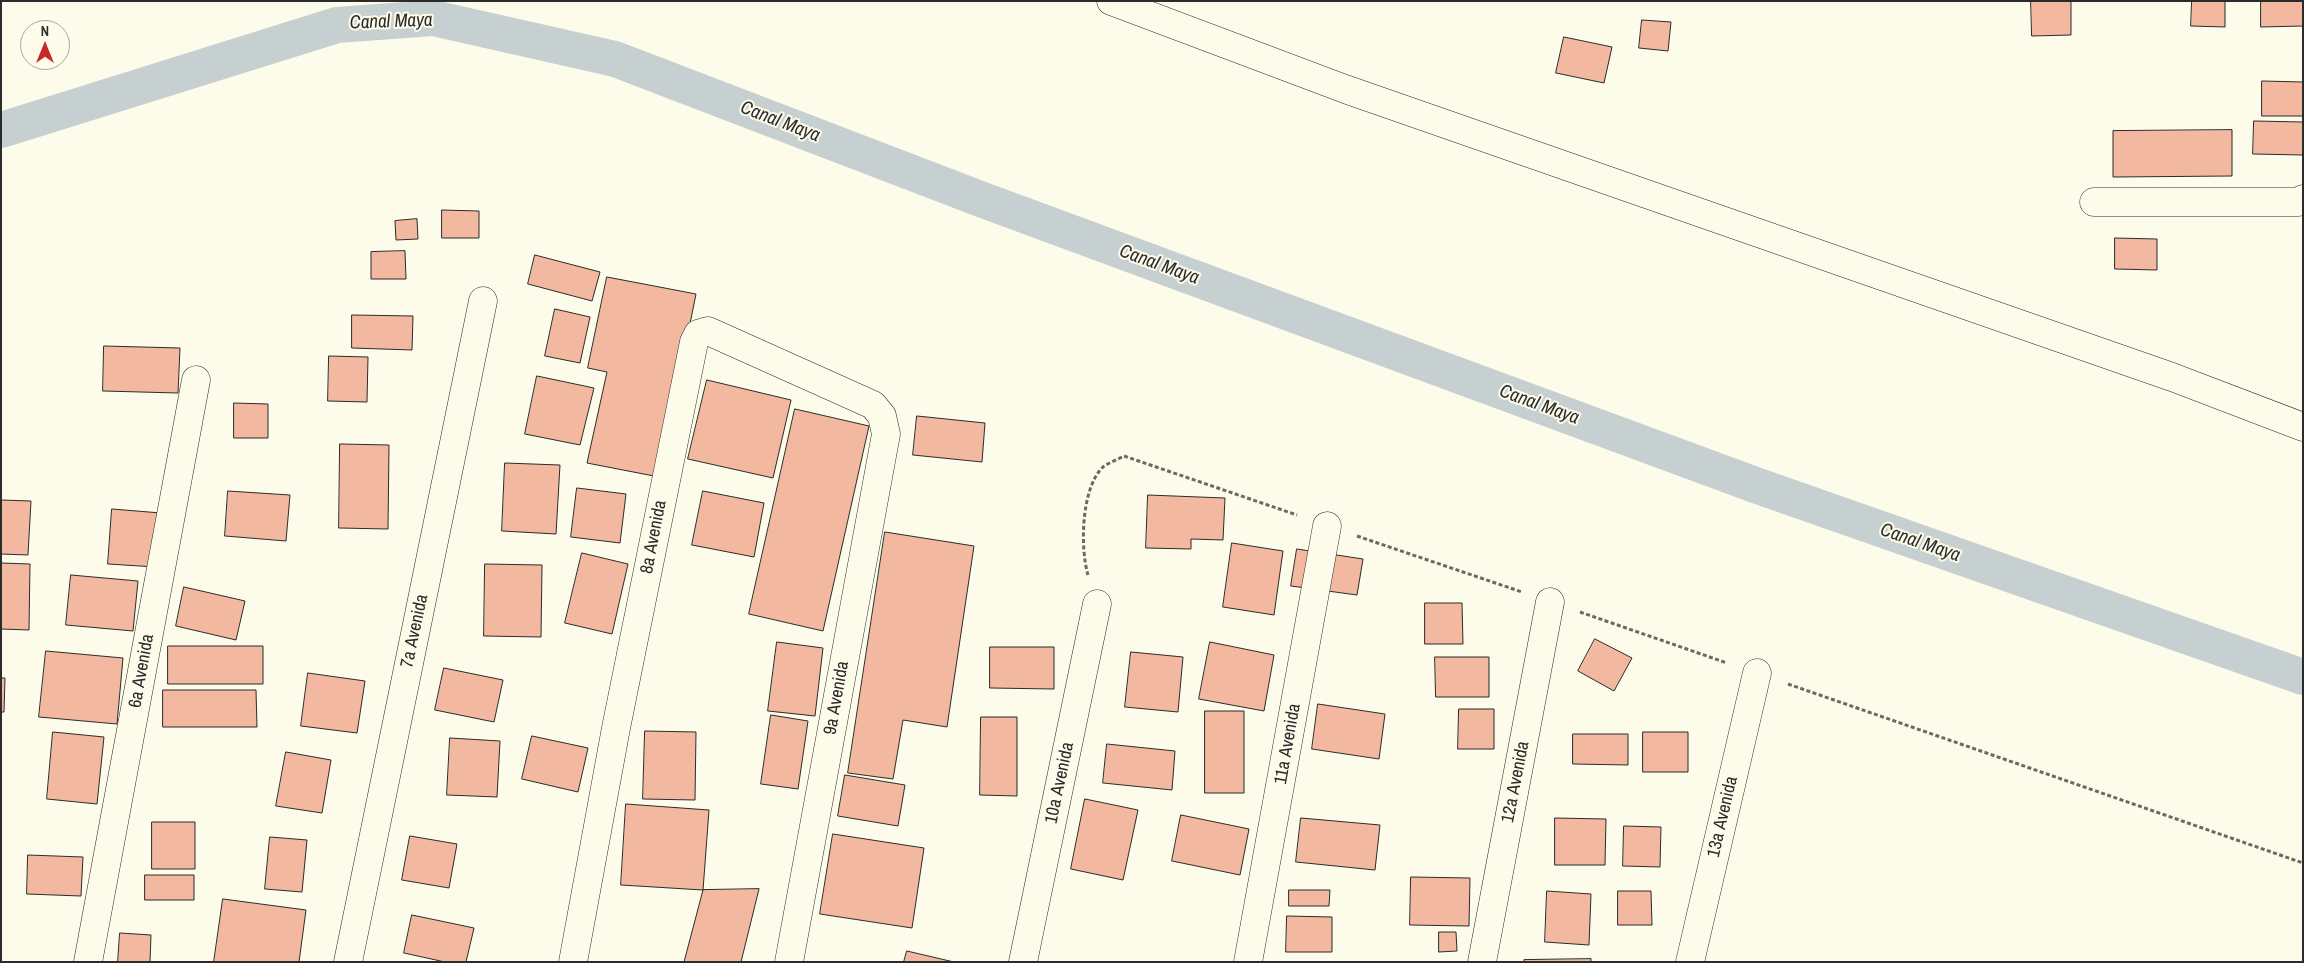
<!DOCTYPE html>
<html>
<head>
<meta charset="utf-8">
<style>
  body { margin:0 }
  #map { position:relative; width:2304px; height:963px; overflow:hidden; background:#fdfbea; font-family:"Archivo Narrow",sans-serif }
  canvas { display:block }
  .frame { position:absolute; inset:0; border:2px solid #2b2b2b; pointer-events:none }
  .north { position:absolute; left:20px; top:20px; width:50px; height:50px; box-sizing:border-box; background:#fdfbea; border:1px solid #a9a89e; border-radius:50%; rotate:0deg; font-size:14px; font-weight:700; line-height:20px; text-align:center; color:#2b2b2b }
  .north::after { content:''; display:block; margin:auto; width:18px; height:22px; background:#c62828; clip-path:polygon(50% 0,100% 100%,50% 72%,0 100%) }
</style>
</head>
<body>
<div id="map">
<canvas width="2304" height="963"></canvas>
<div class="frame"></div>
<div class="north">N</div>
</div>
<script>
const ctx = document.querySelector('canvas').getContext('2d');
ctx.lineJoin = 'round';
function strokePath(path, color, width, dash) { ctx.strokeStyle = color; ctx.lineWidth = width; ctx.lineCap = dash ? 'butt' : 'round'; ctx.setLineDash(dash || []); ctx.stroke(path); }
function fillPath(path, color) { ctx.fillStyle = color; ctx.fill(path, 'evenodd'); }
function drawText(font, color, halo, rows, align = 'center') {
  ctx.font = font + ' "Archivo Narrow",sans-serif'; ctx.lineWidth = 4; ctx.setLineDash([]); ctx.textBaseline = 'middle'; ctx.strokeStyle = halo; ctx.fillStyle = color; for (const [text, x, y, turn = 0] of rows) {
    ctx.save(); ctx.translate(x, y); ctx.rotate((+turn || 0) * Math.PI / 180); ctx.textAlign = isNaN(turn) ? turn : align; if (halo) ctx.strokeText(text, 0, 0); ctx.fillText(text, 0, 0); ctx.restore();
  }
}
const canal = new Path2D(`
  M1,130L337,25L433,18L615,59L983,200L1758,486L2303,677`);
const building = new Path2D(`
  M2031,1H2071V35L2032,36Z
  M2192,1H2225V27L2191,26Z
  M2261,1H2303V26L2261,27Z
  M1642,20L1671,22L1668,51L1639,48Z
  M1564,37L1612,47L1604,83L1556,73Z
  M2262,81L2303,82V116H2262Z
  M2254,121L2303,122V155L2253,154Z
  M2232,130V176L2113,177V131Z
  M442,210L479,211V238H442Z
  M417,219L418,239L396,240L395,221Z
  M2115,238L2157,239V270L2115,269Z
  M405,251L406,279H371V252Z
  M535,255L600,272L592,301L528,284Z
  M607,277L696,294L659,477L587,463L607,372L588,368Z
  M555,309L590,317L580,363L545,356Z
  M352,315L413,316L412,350L352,348Z
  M104,346L180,348L178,393L103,391Z
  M329,356L368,357L367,402L328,401Z
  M537,376L594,388L580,445L525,434Z
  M707,380L791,400L773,478L688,459Z
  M234,403L268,404V438H234Z
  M795,409L869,426L823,631L749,614Z
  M917,416L985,423L982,462L913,455Z
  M340,444L389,445L388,529L339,528Z
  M505,463L560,465L556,534L502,531Z
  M577,488L626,494L620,543L571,537Z
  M228,491L290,495L286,541L225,536Z
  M703,491L764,503L754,557L692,545Z
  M1148,495L1225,498L1223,540L1191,539V549L1146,548Z
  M1,500L31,501L28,555L1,554Z
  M112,509L161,513L156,567L108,564Z
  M885,532L974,546L947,727L903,720L893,779L848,773Z
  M1232,543L1283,551L1274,615L1223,607Z
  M1297,549L1363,559L1357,595L1291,586Z
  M582,553L628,564L612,634L565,623Z
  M1,563L30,564L29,630L1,629Z
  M485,564L542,565L541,637L484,636Z
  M71,575L138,581L133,631L66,625Z
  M184,587L245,601L236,640L176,626Z
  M1425,603H1462L1463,644H1425Z
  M1595,639L1632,658L1614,691L1578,671Z
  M777,642L823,648L815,716L768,711Z
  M1210,642L1274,655L1264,711L1199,699Z
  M168,646H263V684H168Z
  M990,647H1054V689L990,688Z
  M46,651L123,658L117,724L39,717Z
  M1131,652L1183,657L1178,712L1125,707Z
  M1435,657H1489V697H1436Z
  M444,668L503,680L494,722L435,710Z
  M308,673L365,681L357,733L301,726Z
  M1,678H5L4,712H1Z
  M163,690H256L257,727H163Z
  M1318,704L1385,714L1379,759L1312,749Z
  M1459,709H1494V749H1458Z
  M1205,711H1244V793H1205Z
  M771,715L808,721L798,789L761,784Z
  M981,717H1017V796L980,795Z
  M645,731L696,732L695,800L643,799Z
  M53,732L104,737L97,804L47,799Z
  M1643,732H1688V772H1643Z
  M1573,734H1628V765L1573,764Z
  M532,736L588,748L578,792L522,779Z
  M450,738L500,741L497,797L447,795Z
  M1107,744L1175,751L1172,790L1103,783Z
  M286,752L331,760L322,813L276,806Z
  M845,775L905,785L898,826L838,816Z
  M1085,799L1138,810L1123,880L1071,869Z
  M626,804L709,810L703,890L621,885Z
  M1181,815L1249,829L1240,875L1172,861Z
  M1301,818L1380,825L1375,870L1296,862Z
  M1555,818L1606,819L1605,865H1555Z
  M152,822H195V869H152Z
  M1624,826L1661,827L1660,867L1623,866Z
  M833,834L924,848L912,928L820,914Z
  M410,836L457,844L449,888L402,880Z
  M270,837L307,840L302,892L265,889Z
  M28,855L83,857L81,896L27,894Z
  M145,875H194V900H145Z
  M1411,877L1470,878L1469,926L1410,925Z
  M759,889L741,962H684L703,890Z
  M1289,890H1330L1329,906H1289Z
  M1547,891L1591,894L1589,945L1545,942Z
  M1618,891H1651L1652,925H1618Z
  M223,899L306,910L299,962H214Z
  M412,915L474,928L466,962H445L404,953Z
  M1287,916L1332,917V952H1286Z
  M1439,932H1456L1457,951L1439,952Z
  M120,933L151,935L150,962H118Z
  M907,951L954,962H904Z
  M1591,959V962H1524V960Z`);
const path = new Path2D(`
  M1357,536L1522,592
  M1088,575C1080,548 1081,488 1103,467C1108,463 1117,460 1124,456L1297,515
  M1580,612L1727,663
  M1788,684L2303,863`);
const minor = new Path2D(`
  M1111,1L1345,89L2172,377L2303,427
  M2094,202H2298L2303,199
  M88,962L196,380
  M348,962L483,301
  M573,962L616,728L694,342L698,334L708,331L873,405L882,416L886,434L789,962
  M1023,962L1097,604
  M1248,962L1327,526
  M1482,962L1550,602
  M1690,962L1757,673`);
const streetNames = [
  ["8a Avenida",654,537,-79],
  ["7a Avenida",415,631,-78],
  ["6a Avenida",142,671,-80],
  ["9a Avenida",837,698,-80],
  ["11a Avenida",1288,744,-80],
  ["12a Avenida",1516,782,-79],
  ["10a Avenida",1060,783,-78],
  ["13a Avenida",1723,817,-77]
];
const waterNames = [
  ["Canal Maya",391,22,-2],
  ["Canal Maya",780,122,21],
  ["Canal Maya",1159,265,20],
  ["Canal Maya",1539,405,20],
  ["Canal Maya",1920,543,19]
];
strokePath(canal, '#c7d0d0', 36);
fillPath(building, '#f2b8a0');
strokePath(building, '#2b2b2b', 1);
strokePath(minor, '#2b2b2b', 29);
strokePath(path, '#6a6964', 3, [4, 2.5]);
strokePath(minor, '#fdfbea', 28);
drawText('18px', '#2b2b2b', '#fdfbea', streetNames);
drawText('italic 19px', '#2b2b2b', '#fdfbea', waterNames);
</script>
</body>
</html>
